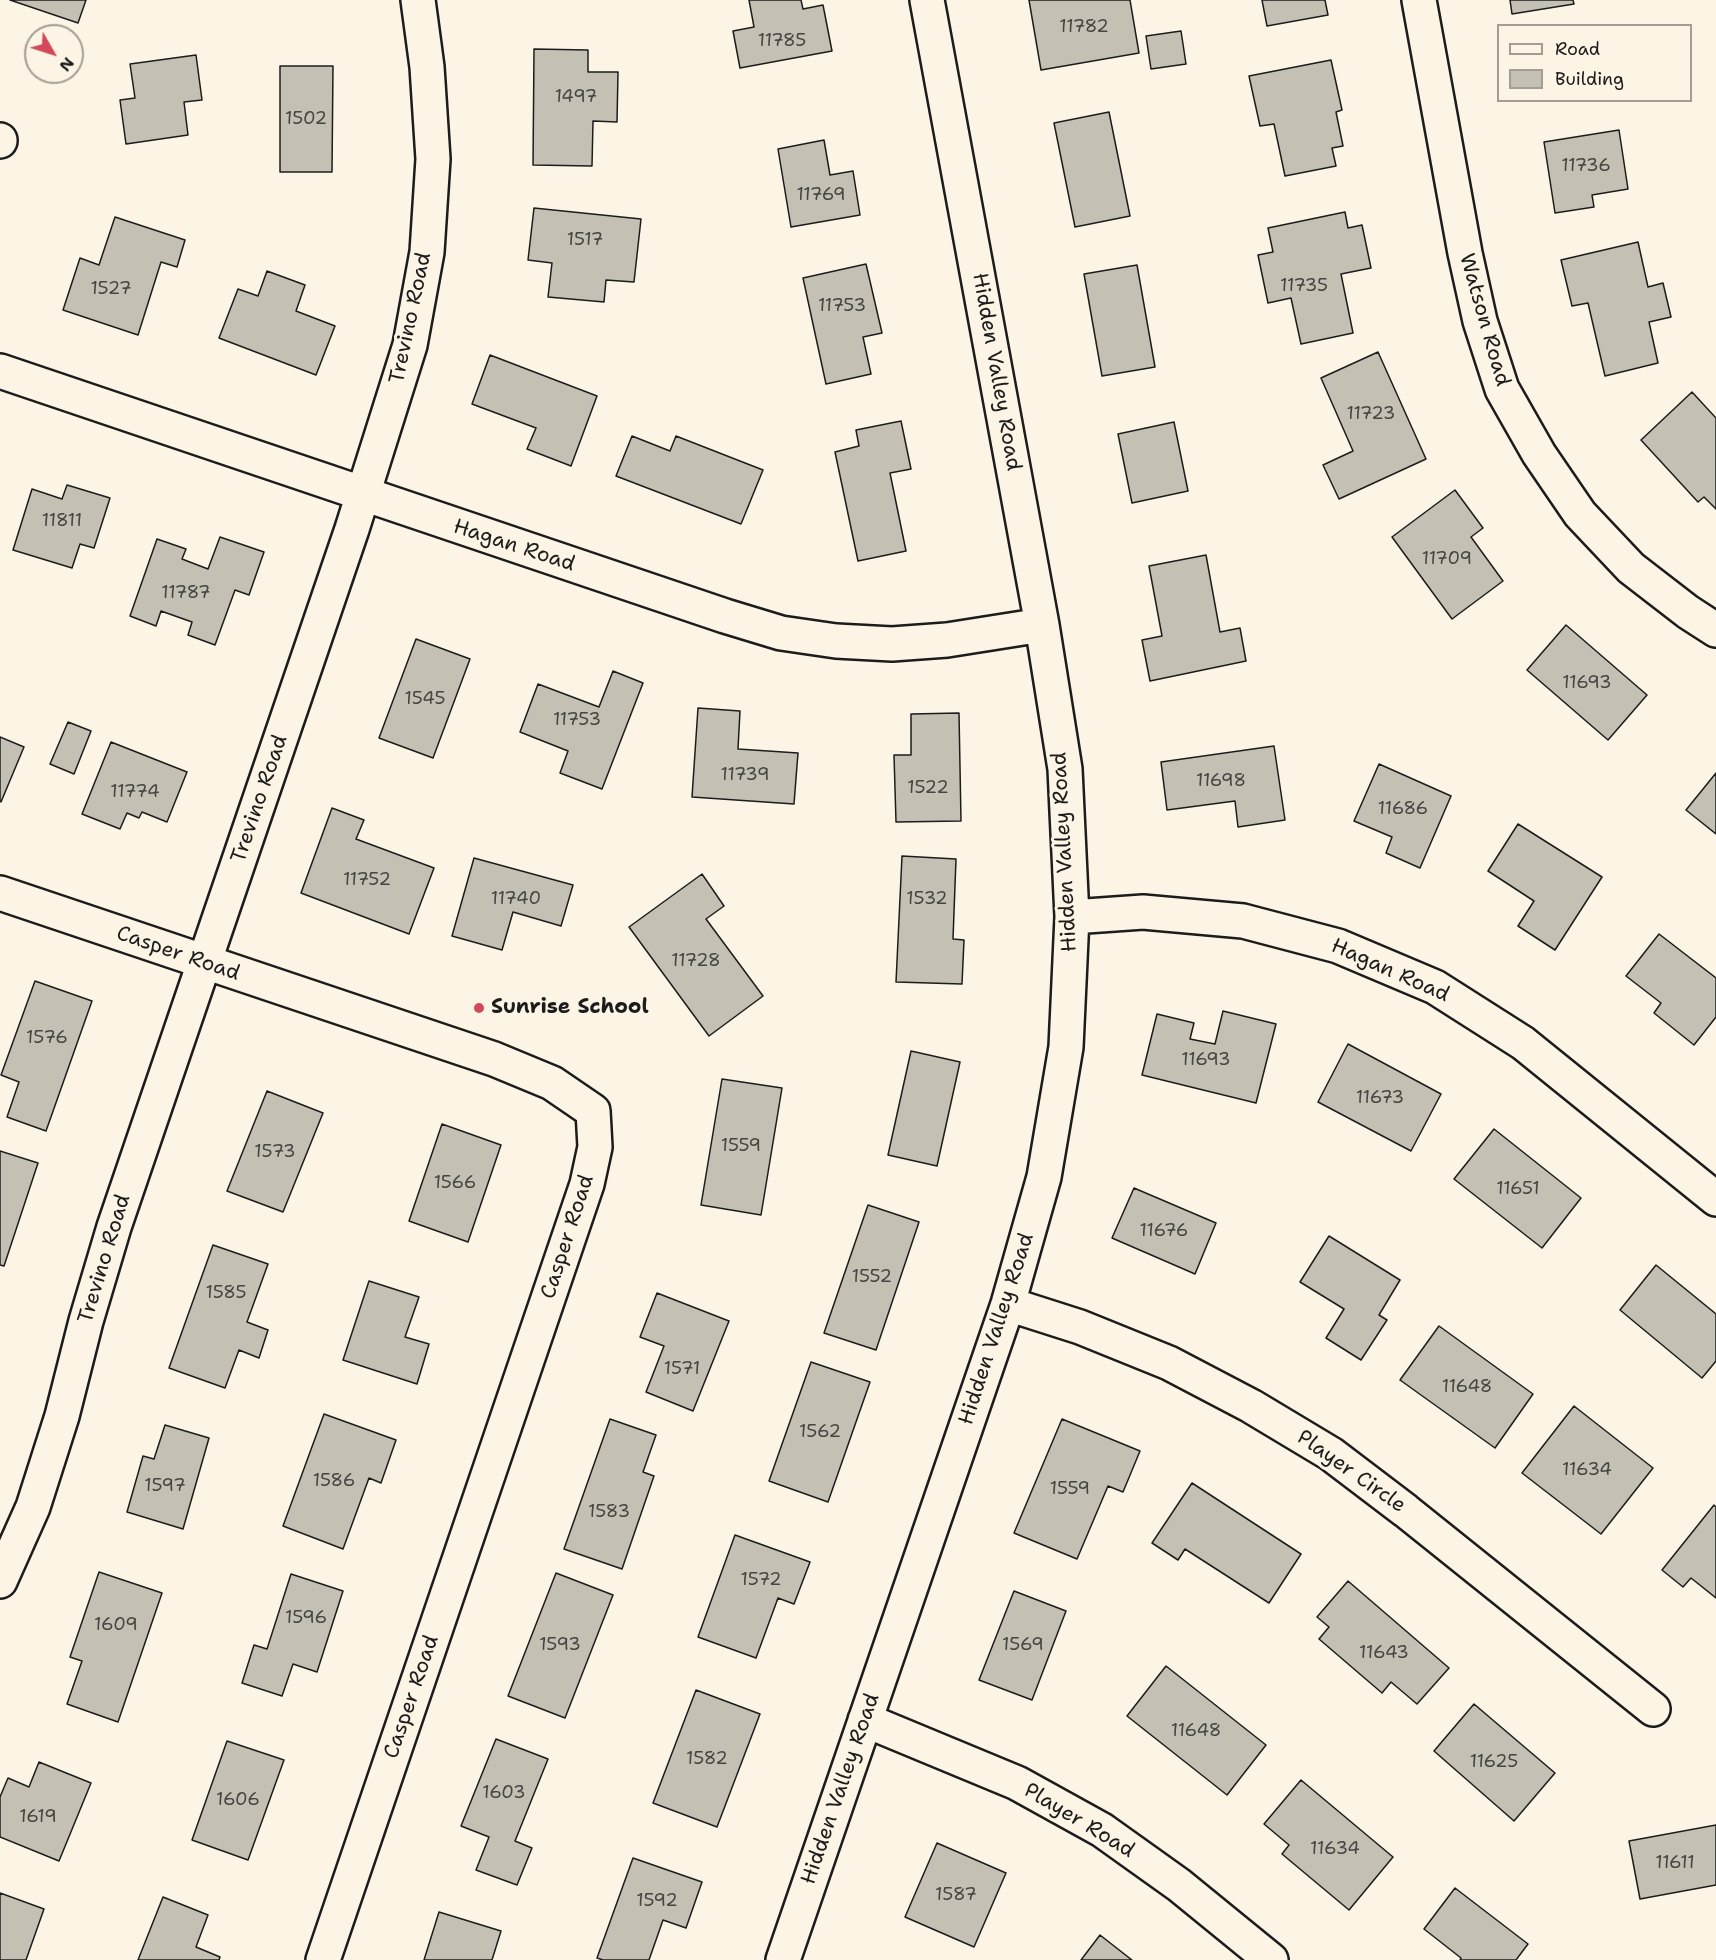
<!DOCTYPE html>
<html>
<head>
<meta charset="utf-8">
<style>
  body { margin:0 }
  #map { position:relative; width:1716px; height:1960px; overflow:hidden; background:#fcf5e5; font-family:"Shantell Sans",sans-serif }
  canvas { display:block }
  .legend { position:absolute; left:1497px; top:24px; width:195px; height:78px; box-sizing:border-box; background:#fcf5e5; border:2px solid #a29e95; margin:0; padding:8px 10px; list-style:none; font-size:18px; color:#1c1c1c }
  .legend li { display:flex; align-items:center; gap:12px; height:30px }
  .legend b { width:30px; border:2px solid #a29e95 }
  .north { position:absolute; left:24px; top:24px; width:60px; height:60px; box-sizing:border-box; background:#fcf5e5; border:2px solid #a29e95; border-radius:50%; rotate:129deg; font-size:16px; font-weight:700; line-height:24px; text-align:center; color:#1c1c1c }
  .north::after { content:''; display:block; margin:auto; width:21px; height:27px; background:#d1495b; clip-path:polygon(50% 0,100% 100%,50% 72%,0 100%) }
</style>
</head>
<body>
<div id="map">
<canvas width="1716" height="1960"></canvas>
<ul class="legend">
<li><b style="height:8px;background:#fcf5e5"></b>Road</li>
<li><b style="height:16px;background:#c4c0b3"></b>Building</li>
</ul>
<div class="north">N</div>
</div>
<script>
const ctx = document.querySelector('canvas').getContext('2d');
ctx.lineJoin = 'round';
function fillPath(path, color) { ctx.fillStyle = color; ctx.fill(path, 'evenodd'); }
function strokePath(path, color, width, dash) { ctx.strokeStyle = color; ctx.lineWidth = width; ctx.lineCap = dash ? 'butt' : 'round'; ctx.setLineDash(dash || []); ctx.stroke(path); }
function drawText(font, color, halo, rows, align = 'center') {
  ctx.font = font + ' "Shantell Sans",sans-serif'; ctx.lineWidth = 6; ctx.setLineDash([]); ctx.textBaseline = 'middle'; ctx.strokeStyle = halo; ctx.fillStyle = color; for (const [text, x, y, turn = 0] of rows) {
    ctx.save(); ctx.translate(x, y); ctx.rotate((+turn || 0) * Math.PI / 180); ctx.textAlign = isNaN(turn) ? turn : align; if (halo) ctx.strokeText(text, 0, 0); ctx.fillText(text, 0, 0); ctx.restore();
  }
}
const building = new Path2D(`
  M10,0H86L78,23Z
  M749,0H801L803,9L823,5L832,51L740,68L733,31L754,27Z
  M1029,0H1130L1139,53L1041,70Z
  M1262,0H1325L1328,15L1267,26Z
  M1510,0H1573L1574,4L1512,14Z
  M1181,31L1186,64L1151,69L1146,36Z
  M534,49L588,50V72H618L617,122L593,121L592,166L533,165Z
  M196,55L202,100L184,102L188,135L126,144L120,100L135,98L130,64Z
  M1331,60L1342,110L1336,112L1343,146L1332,148L1336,166L1285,176L1274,124L1260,126L1249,76Z
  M280,66H333L332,172H280Z
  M1109,112L1130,216L1075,227L1054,123Z
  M1619,130L1628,189L1592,195L1594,207L1555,213L1544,142Z
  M824,140L830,175L853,171L860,215L791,227L778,149Z
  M534,208L641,219L634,282L606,280L604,302L548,297L552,263L528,260Z
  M1345,212L1348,228L1362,225L1371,268L1341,274L1353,333L1301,344L1291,298L1268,303L1258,255L1273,252L1268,228Z
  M115,217L185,240L177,267L161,262L138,335L63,310L80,258L99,265Z
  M1638,242L1648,287L1663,283L1671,317L1649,322L1658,363L1605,376L1588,303L1572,306L1561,260Z
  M866,264L882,333L863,337L871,374L826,384L803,278Z
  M1137,265L1155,367L1102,376L1084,274Z
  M267,271L305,285L296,311L335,326L316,375L219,338L238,289L258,296Z
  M1378,352L1426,459L1339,499L1323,465L1353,451L1321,378Z
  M490,355L597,396L571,466L527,449L536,428L472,404Z
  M1692,392L1716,418V509L1704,497L1698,502L1641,440Z
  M901,421L911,469L890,473L906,551L858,561L835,452L859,446L856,430Z
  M1174,422L1188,491L1132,503L1118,434Z
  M632,436L670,451L676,436L763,470L741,524L616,476Z
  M67,485L110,498L94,548L80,544L72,568L13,550L32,489L62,499Z
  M1455,490L1483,528L1471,537L1503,581L1452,619L1392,537Z
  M220,537L264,552L249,595L235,590L215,645L188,635L192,622L161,611L156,626L130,616L157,539L186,549L182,559L208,569Z
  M1206,555L1220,632L1240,628L1246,661L1150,681L1142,640L1162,636L1149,566Z
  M1566,625L1647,695L1608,740L1527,670Z
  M416,639L470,659L433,758L379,738Z
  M613,671L643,683L602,789L560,773L568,751L520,732L538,684L599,707Z
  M698,708L740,711L738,749L798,753L794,804L692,797Z
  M959,713L961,821L896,822L894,755H911V714Z
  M68,722L91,731L74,774L50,764Z
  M0,737L24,747L1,802L0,801Z
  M111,742L187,772L167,822L142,812L139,818L127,813L120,829L82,814Z
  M1274,746L1285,820L1238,827L1235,801L1167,810L1161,762Z
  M1379,764L1451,796L1420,868L1386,853L1392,837L1354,821Z
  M1716,773V834L1686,810Z
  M332,808L364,820L356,839L434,868L409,934L301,893Z
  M1518,824L1602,877L1555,950L1518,926L1534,901L1488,871Z
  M902,856L956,859L953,939L964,940L962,984L896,982Z
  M474,858L573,885L561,926L513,912L502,950L452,936Z
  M702,874L724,906L706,919L763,996L709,1036L629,927Z
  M1659,934L1716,978V1017L1694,1045L1654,1013L1661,1003L1626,976Z
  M35,981L92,1001L46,1131L7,1117L19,1082L1,1075Z
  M1223,1011L1276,1024L1256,1103L1142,1075L1157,1014L1194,1023L1190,1039L1215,1044Z
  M1348,1044L1441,1094L1411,1151L1318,1102Z
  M911,1051L960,1062L937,1166L888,1155Z
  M722,1079L782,1088L761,1215L701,1205Z
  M267,1091L323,1113L283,1212L227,1191Z
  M442,1124L501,1145L468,1242L409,1221Z
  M1494,1129L1581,1198L1542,1248L1454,1179Z
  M0,1151L38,1163L4,1266L0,1265Z
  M1134,1188L1216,1223L1195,1274L1112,1238Z
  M868,1205L919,1222L876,1350L824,1333Z
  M1329,1236L1400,1280L1379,1315L1387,1320L1361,1360L1326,1338L1344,1309L1300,1282Z
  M213,1245L268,1264L247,1322L268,1330L259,1358L239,1350L225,1388L169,1368Z
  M1656,1265L1716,1314V1361L1702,1378L1620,1310Z
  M369,1281L419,1297L405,1337L429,1344L417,1384L343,1360Z
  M657,1293L729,1321L693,1411L646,1392L664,1346L640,1337Z
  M1439,1326L1533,1394L1495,1448L1400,1380Z
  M811,1362L870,1382L828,1502L769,1481Z
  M1574,1406L1653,1468L1601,1534L1522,1473Z
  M324,1414L396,1440L381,1483L369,1478L343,1549L283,1526Z
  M610,1419L656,1435L643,1472L654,1476L622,1569L564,1549Z
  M1062,1419L1140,1451L1123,1492L1108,1486L1077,1559L1014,1533Z
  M165,1425L209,1438L183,1529L127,1512L143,1456L154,1459Z
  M1192,1483L1301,1554L1269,1603L1185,1549L1178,1560L1152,1543Z
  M1714,1505L1716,1507V1598L1691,1578L1683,1587L1662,1570Z
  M735,1535L810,1562L794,1604L778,1598L756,1658L698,1637Z
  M99,1572L162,1593L118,1722L67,1704L82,1661L70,1657Z
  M556,1573L613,1595L565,1718L508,1696Z
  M291,1574L343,1591L317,1672L293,1664L282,1696L242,1683L254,1645L267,1649Z
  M1348,1581L1449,1668L1417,1704L1391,1682L1382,1693L1319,1639L1329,1627L1317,1617Z
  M1014,1591L1066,1611L1032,1700L979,1680Z
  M1166,1666L1266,1745L1227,1795L1127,1716Z
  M696,1690L760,1714L717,1827L653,1803Z
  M1474,1704L1555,1773L1514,1821L1434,1751Z
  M496,1739L548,1759L515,1841L532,1848L517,1885L476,1870L489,1837L461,1826Z
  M227,1741L284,1760L248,1860L192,1840Z
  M39,1762L91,1783L59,1861L0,1837V1797L8,1778L29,1787Z
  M1301,1780L1393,1857L1349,1910L1282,1854L1289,1845L1264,1824Z
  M1716,1825V1885L1640,1899L1629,1841Z
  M937,1843L1006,1873L974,1947L905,1917Z
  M633,1858L702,1882L686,1928L663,1920L649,1960H603L597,1958Z
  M1455,1888L1528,1944L1516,1960H1460L1461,1958L1424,1929Z
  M0,1893L44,1909L26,1960H0Z
  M163,1897L208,1915L196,1947L220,1957L219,1960H138Z
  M439,1912L501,1931L492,1960H424Z
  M1100,1935L1132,1960H1081Z`);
const minor = new Path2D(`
  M1419,0L1465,253L1480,321L1502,389L1539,454L1580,514L1631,568L1688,612L1716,630
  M0,141V140
  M0,371L725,616L781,633L836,641L892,644L947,640L1042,625
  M0,893L494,1059L552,1083L593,1111L595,1147L587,1184L323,1960
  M1072,917L1143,912L1243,921L1338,946L1435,987L1523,1043L1716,1199
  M1008,1304L1080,1327L1169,1363L1251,1406L1331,1454L1406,1511L1653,1709
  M0,1581L33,1507L62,1416L86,1321L114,1227L352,529L410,345L427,252L433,159L427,67L418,0
  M865,1720L1017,1783L1102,1830L1179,1885L1271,1960
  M783,1960L1008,1304L1044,1177L1066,1047L1072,917L1065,769L1042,625L927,0`);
const markers = [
  [479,1008,6,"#d1495b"]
];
const numberNames = [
  ["11782",1084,27],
  ["11785",782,41],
  ["1497",576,97],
  ["1502",306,119],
  ["11736",1586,166],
  ["11769",821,195],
  ["1517",585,240],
  ["11735",1304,286],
  ["1527",111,289],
  ["11753",842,306],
  ["11723",1371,414],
  ["11811",62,521],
  ["11709",1447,559],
  ["11787",186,593],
  ["11693",1587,683],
  ["1545",425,699],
  ["11753",577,720],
  ["11739",745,775],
  ["11698",1221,781],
  ["1522",928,788],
  ["11774",135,792],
  ["11686",1403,809],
  ["11752",367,880],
  ["11740",516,899],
  ["1532",927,899],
  ["11728",696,961],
  ["1576",47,1038],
  ["11693",1206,1060],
  ["11673",1380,1098],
  ["1559",741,1146],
  ["1573",275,1152],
  ["1566",455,1183],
  ["11651",1518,1189],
  ["11676",1164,1231],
  ["1552",872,1277],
  ["1585",226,1293],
  ["1571",682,1369],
  ["11648",1467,1387],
  ["1562",820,1432],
  ["11634",1587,1470],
  ["1586",334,1481],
  ["1597",165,1486],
  ["1559",1070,1489],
  ["1583",609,1512],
  ["1572",761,1580],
  ["1596",306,1618],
  ["1609",116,1625],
  ["1593",560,1645],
  ["1569",1023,1645],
  ["11643",1384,1653],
  ["11648",1196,1731],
  ["1582",707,1759],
  ["11625",1494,1762],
  ["1603",504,1793],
  ["1606",238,1800],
  ["1619",38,1817],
  ["11634",1335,1849],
  ["11611",1675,1863],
  ["1587",956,1895],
  ["1592",657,1901]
];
const streetNames = [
  ["Trevino Road",411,318,-78],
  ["Watson Road",1484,320,74],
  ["Hidden Valley Road",996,372,80],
  ["Hagan Road",514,546,18],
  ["Trevino Road",260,799,-71],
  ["Hidden Valley Road",1065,852,-93],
  ["Casper Road",178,954,19],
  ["Hagan Road",1390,971,24],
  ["Casper Road",568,1237,-72],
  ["Trevino Road",105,1259,-73],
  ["Hidden Valley Road",997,1329,-72],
  ["Player Circle",1351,1472,35],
  ["Casper Road",412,1697,-71],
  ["Hidden Valley Road",841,1789,-71],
  ["Player Road",1079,1821,31]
];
const poiNames = [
  ["Sunrise School",491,1008]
];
fillPath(building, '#c4c0b3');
strokePath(building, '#1c1c1c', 1.5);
strokePath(minor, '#1c1c1c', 38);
strokePath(minor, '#fcf5e5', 33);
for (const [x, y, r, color] of markers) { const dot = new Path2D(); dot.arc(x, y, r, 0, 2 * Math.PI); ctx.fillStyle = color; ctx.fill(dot); strokePath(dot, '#fcf5e5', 2); }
drawText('18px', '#464542', null, numberNames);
drawText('21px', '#1c1c1c', '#fcf5e5', streetNames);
drawText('bold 21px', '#1c1c1c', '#fcf5e5', poiNames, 'left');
</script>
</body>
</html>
